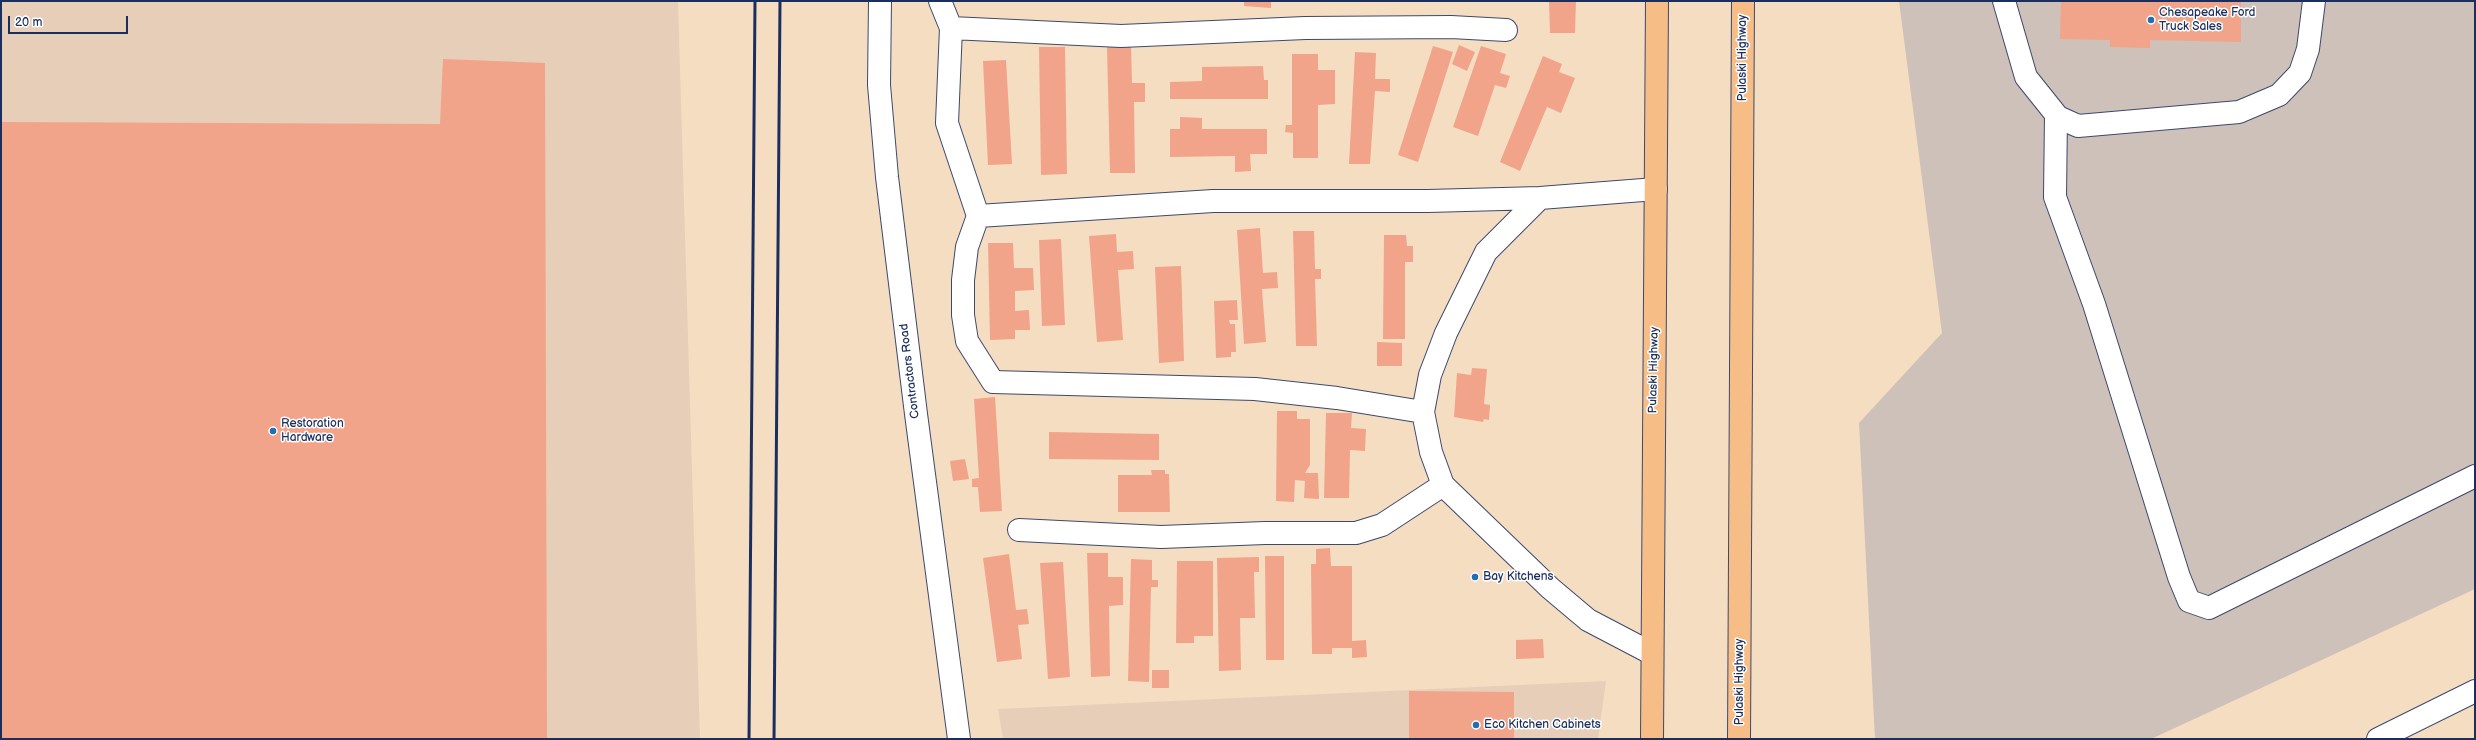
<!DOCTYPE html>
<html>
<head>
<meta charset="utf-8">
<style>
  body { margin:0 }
  #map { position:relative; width:2476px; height:740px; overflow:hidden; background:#f5ddc2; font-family:"Balsamiq Sans",sans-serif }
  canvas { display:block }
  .frame { position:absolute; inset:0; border:2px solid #1b2f5e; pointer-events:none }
  .scale { position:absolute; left:8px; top:16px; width:120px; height:18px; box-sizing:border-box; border:2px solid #1b2f5e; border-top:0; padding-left:5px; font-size:12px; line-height:14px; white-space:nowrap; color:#1b2f5e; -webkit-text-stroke:3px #fff; paint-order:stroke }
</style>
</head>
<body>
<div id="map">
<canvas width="2476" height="740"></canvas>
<div class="frame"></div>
<div class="scale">20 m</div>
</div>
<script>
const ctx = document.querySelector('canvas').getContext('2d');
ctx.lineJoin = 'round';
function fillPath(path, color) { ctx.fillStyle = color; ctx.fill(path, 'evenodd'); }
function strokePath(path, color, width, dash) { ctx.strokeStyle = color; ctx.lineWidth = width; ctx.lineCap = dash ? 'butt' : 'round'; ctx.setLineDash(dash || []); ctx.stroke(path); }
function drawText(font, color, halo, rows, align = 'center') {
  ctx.font = font + ' "Balsamiq Sans",sans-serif'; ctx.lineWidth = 3; ctx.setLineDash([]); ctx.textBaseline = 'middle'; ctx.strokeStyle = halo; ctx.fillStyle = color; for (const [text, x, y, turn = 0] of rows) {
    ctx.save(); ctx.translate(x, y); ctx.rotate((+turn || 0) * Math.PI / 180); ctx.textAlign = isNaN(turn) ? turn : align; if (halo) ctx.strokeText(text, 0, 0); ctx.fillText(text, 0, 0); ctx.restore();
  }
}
const built = new Path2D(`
  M1,1H678L700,739H1Z
  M1606,681L1598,739H1003L998,709Z`);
const industrial = new Path2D(`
  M1899,1H2475V589L2151,739H1875L1859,423L1942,333Z`);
const building = new Path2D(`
  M1244,1H1271V8L1244,6Z
  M1549,1H1576L1575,33H1550Z
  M2061,1H2241V42L2150,40V48L2110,47V40L2060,39Z
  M1131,45L1132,83H1145V102H1134L1135,173H1110L1107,46Z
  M1459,45L1475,52L1467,71L1452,64Z
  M1433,46L1453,52L1418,162L1398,155Z
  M1481,46L1506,54L1500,73L1510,76L1506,88L1495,85L1478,136L1453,127Z
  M1039,47H1065L1067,174L1041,175Z
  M1355,52L1376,53L1375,79H1390V92L1375,91L1370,164H1349Z
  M1292,54H1318V70H1335V104L1318,105V158H1293V133L1285,132L1286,125H1292Z
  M1543,56L1562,64L1559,72L1575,78L1561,113L1547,107L1520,171L1500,162Z
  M443,59L545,63L547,739H1V122L440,124Z
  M1006,60L1012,164L988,165L983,61Z
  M1263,66L1264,80H1268V99H1170V82L1202,81V67Z
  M1180,117L1202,118V129H1267V154H1250L1251,171L1235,172V156L1170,157V129H1180Z
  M1260,228L1263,273L1277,272L1278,288L1262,289L1266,342L1244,344L1237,230Z
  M1293,231H1314L1315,269H1321V279H1315L1317,346H1296Z
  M1116,234L1117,252L1133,251L1134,269L1118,270L1123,340L1097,342L1089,236Z
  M1384,235H1406L1407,246H1413V262H1405V339H1383Z
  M1061,239L1065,325L1042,326L1039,240Z
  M988,243H1013L1014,268H1033L1034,290L1015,291V311L1029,310L1030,330H1015V339L990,340Z
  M1181,266L1184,361L1159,363L1155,267Z
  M1237,300L1238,320H1229L1230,324H1235L1236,352H1231V357L1216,358L1214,301Z
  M1377,342L1402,343V366H1377Z
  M1472,368L1487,369L1484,404L1490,405L1489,420L1484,419L1483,422L1454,417L1457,373L1471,375Z
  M995,397L1002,511L980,512L978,487H972V479L979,478L974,399Z
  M1277,411H1297V419H1310V465L1305,473H1318L1319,499L1304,498L1305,481L1295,480L1294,502L1276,501Z
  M1326,413H1352L1351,428L1366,429L1365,451L1350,450L1349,498H1324Z
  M1049,432L1159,434V460L1049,459Z
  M965,459L969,479L953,481L950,461Z
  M1151,470H1165V474H1169L1170,512H1118V475H1152Z
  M1330,548L1331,566H1352V641L1366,640L1367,657L1352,658V648H1332V654H1312L1311,564H1316V549Z
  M1087,553H1108V577H1123V605L1109,606L1110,676L1091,677Z
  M1009,554L1016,610L1027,609L1029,624L1018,625L1022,659L997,662L983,558Z
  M1265,556H1284V660H1266Z
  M1259,557V572H1254L1255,618H1240L1241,670L1219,671L1217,558Z
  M1131,559L1152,560V580H1158V587H1151L1149,682L1128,681Z
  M1177,561H1213V636H1194V643H1176Z
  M1063,562L1070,677L1048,679L1040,563Z
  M1543,639L1544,658L1516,659V640Z
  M1152,670H1169V688H1152Z
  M1409,691L1514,692V739H1409Z`);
const minor = new Path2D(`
  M880,1L879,85L887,177L916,414L959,739
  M940,1L951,28
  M2004,1L2026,77L2058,117L2078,126L2239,112L2279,95L2300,73L2308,49L2314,1
  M2056,115L2055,197L2094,304L2179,577L2189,601L2209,608L2475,476
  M978,216L1213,201H1428L1540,198
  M1423,412L1337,398L1255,389L993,382L967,341L963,315V280L967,247L978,216L947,123L951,28L1121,36L1305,28L1451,27L1506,30
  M1019,530L1161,537L1265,533H1356L1382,525L1443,485
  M1651,653L1588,620L1550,588L1443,485L1431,452L1423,412L1430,375L1446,333L1486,252L1540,198L1656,189
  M2378,739L2475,691`);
const highway = new Path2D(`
  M1652,739L1657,1
  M1739,739L1743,1`);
const rail = new Path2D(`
  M749,739L755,1
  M774,739L780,1`);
const markers = [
  [2151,20,4,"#1f6fb2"],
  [273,431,4,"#1f6fb2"],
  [1475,577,4,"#1f6fb2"],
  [1476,725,4,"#1f6fb2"]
];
const poiNames = [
  ["Chesapeake Ford",2159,13],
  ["Truck Sales",2159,27],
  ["Restoration",281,424],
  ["Hardware",281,438],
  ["Bay Kitchens",1483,577],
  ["Eco Kitchen Cabinets",1484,725]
];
const streetNames = [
  ["Pulaski Highway",1743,58,-90],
  ["Pulaski Highway",1654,370,-89],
  ["Contractors Road",910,371,-97],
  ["Pulaski Highway",1740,682,-90]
];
fillPath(built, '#e7ceb8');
fillPath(industrial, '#cec1b9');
fillPath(building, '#f1a489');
strokePath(minor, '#3c496d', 24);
strokePath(highway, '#3c496d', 24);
strokePath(minor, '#fff', 22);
strokePath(highway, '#f6be86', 22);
strokePath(rail, '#1b2f5e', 3);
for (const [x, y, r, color] of markers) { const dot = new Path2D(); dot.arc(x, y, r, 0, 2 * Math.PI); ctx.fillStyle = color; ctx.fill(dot); strokePath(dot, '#fff', 1.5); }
drawText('12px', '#1b2f5e', '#fff', poiNames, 'left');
drawText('12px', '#1b2f5e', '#fff', streetNames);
</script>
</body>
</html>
